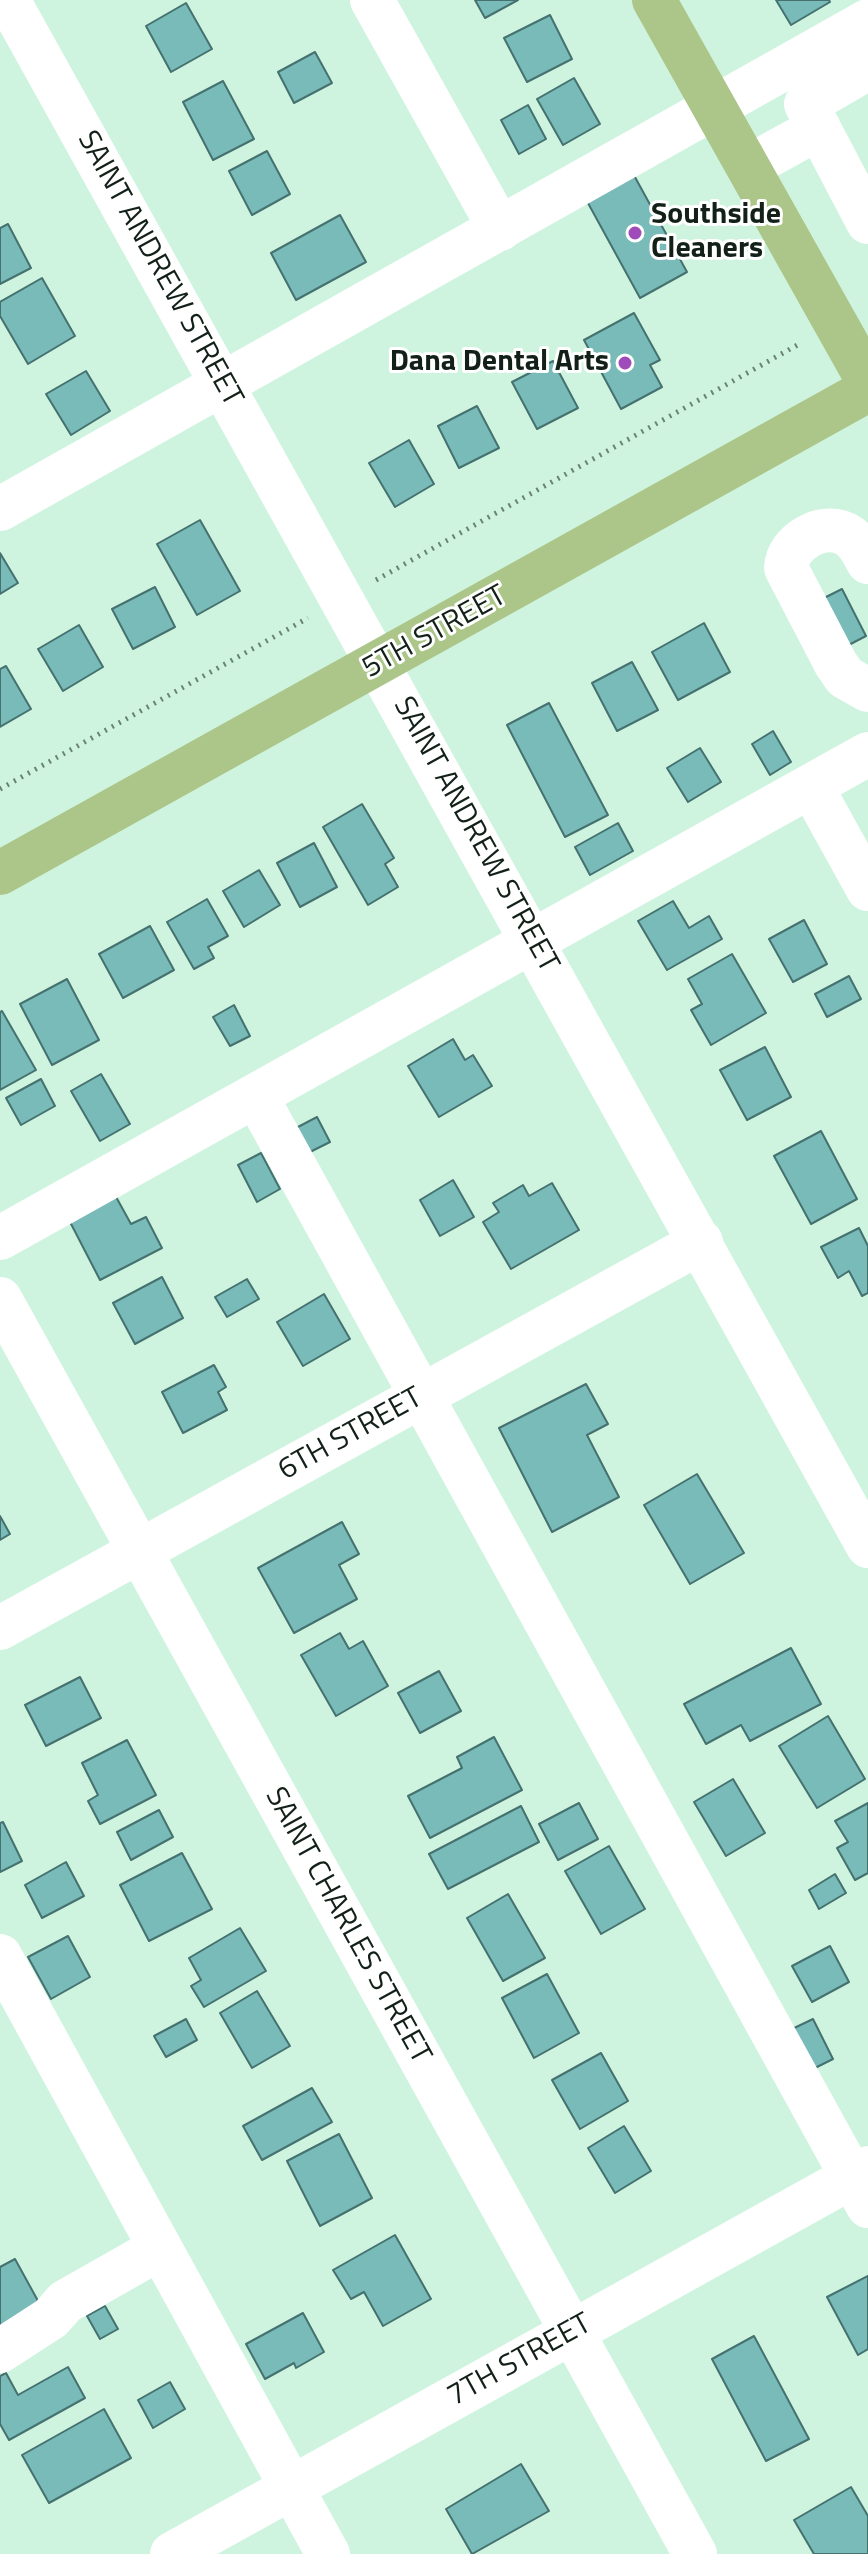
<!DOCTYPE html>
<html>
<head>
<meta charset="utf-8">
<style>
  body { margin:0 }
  canvas { display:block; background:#cef4df }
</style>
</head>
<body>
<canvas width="868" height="2554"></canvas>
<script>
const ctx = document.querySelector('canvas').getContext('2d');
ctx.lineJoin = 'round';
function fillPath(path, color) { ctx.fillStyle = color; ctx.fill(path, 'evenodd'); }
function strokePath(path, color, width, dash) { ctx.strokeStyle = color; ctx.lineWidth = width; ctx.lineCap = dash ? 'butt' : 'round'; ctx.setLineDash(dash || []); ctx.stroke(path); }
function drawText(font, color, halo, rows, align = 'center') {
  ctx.font = font + ' "Titillium Web",sans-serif'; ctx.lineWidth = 6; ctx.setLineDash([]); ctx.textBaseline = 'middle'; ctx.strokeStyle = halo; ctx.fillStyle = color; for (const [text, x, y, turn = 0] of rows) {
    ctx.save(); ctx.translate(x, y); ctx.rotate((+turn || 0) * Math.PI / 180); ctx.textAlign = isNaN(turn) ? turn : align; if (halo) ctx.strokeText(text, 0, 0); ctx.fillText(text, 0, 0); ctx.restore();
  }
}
const building = new Path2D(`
  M475,0H518L485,18Z
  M776,0H829L830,2L791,25Z
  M186,3L212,49L171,72L146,26Z
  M550,15L572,59L527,82L504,38Z
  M315,52L332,83L294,103L278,72Z
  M574,78L600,124L563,145L537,99Z
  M223,81L254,139L213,160L183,102Z
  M528,105L546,139L519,154L501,120Z
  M267,151L290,194L252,215L229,171Z
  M630,168L687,272L640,298L583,194Z
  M340,215L366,262L296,300L271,253Z
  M8,224L31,268L0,284V228Z
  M42,278L75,336L28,364L0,316V302Z
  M634,313L660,360L650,365L662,387L621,409L584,340Z
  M553,361L578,408L537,429L512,382Z
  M86,371L110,411L71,435L46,394Z
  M477,406L499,448L459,468L438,426Z
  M409,440L434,484L395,507L369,463Z
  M200,520L240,591L197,615L157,544Z
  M0,553L18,583L0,594Z
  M155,587L175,627L133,649L112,609Z
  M842,589L866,636L841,649L816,602Z
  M704,623L730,672L678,700L652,652Z
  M79,625L103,667L63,691L38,649Z
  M632,662L658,710L617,731L592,683Z
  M6,666L31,709L0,727V669Z
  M549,703L608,815L565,837L507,725Z
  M773,731L791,762L770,775L752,744Z
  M700,748L721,782L688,802L667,768Z
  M362,804L394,858L385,864L398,887L368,905L323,827Z
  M618,823L633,851L590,875L575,847Z
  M314,843L337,887L300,907L277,863Z
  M259,870L280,905L244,927L223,891Z
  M207,899L228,936L208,947L214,958L194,969L167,922Z
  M673,901L689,928L709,916L722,939L667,970L638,921Z
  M804,920L827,964L793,982L769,939Z
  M150,926L174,970L123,998L99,954Z
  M732,954L766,1013L711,1045L691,1010L702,1004L688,979Z
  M849,976L861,999L827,1017L815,994Z
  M67,979L99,1040L52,1065L20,1004Z
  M234,1005L250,1036L230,1046L213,1017Z
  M2,1011L36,1070L0,1090V1012Z
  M453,1039L465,1060L473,1055L492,1086L439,1117L408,1066Z
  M765,1047L791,1097L747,1120L720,1070Z
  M101,1074L130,1124L100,1141L71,1091Z
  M41,1079L55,1106L21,1125L6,1098Z
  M317,1117L330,1142L308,1153L296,1128Z
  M821,1131L857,1199L811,1224L774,1156Z
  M261,1153L280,1189L257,1202L238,1165Z
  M453,1180L474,1217L440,1236L420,1200Z
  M552,1183L579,1230L511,1269L483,1222L499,1212L493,1203L523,1185L529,1196Z
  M115,1195L131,1224L146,1217L162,1248L100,1280L69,1220Z
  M859,1228L868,1246V1293L862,1296L849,1271L838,1278L821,1247Z
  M162,1277L183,1318L135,1344L113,1303Z
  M247,1279L259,1299L227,1317L215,1297Z
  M324,1294L350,1339L303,1366L277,1322Z
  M214,1365L226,1387L218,1392L227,1410L183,1433L162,1392Z
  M586,1384L608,1424L587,1435L619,1497L552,1532L499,1428Z
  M697,1474L744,1553L690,1584L644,1505Z
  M0,1516L10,1534L0,1540Z
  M342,1522L359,1554L339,1565L357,1599L294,1633L258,1568Z
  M340,1633L349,1649L363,1641L388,1686L336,1716L301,1655Z
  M791,1648L821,1704L750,1741L741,1725L706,1744L684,1704Z
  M439,1671L461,1711L420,1733L398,1693Z
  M80,1677L101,1718L46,1746L25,1705Z
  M828,1716L865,1779L817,1808L779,1746Z
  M494,1737L522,1790L430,1838L408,1796L462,1768L457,1757Z
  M127,1740L156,1795L100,1824L88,1801L98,1795L82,1763Z
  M733,1779L765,1833L726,1856L694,1802Z
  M579,1803L598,1839L558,1860L539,1824Z
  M868,1803V1873L855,1880L837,1848L848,1842L835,1821Z
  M521,1806L539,1842L448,1889L429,1854Z
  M159,1810L173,1837L131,1860L117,1832Z
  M3,1822L22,1861L0,1872V1823Z
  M609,1846L645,1909L601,1934L565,1871Z
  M182,1853L212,1909L149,1941L120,1885Z
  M66,1862L84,1896L42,1918L25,1885Z
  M835,1874L846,1893L819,1909L809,1890Z
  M508,1894L545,1958L503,1981L467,1918Z
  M240,1928L266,1971L204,2007L191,1986L201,1980L189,1958Z
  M68,1936L90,1977L51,1999L28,1957Z
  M830,1946L849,1982L812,2002L792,1966Z
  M547,1974L579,2033L534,2058L502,1998Z
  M257,1991L290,2046L252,2068L220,2013Z
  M186,2019L197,2040L166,2057L154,2036Z
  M813,2019L833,2059L811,2070L790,2030Z
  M601,2053L628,2101L580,2129L552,2080Z
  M312,2088L332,2122L262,2160L243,2126Z
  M624,2126L651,2171L615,2193L588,2148Z
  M339,2134L372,2198L320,2226L287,2161Z
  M395,2235L431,2299L383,2326L364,2292L351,2299L333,2270Z
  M15,2259L43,2310L0,2334V2267Z
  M868,2276V2349L858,2355L827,2297Z
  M105,2306L118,2329L100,2339L87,2316Z
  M303,2313L324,2352L296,2368L294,2363L265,2379L246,2344Z
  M754,2336L809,2439L766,2461L712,2359Z
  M68,2367L85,2398L9,2440L0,2424V2376L6,2373L18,2395Z
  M170,2382L185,2409L153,2428L138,2400Z
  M104,2409L131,2458L49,2503L22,2455Z
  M521,2464L549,2511L472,2554L446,2509Z
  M851,2487L868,2516V2554H814L794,2520Z`);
const path = new Path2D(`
  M376,580L801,343
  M0,789L308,618`);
const minor = new Path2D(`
  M8,0L868,1546
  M372,0L500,229
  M868,68L806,104L868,222
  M748,167L819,128
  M0,509L868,21
  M868,562C863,553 858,542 849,536C824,520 787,542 786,568L836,664L845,677L868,690
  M811,786L868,889
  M256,1096L868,2206
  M0,1238L868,754
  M0,1299L695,2554
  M0,1628L701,1242
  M0,1956L328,2554
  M0,2351L51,2318L65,2302L160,2248
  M172,2554L868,2168`);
const major = new Path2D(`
  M654,0L868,381
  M0,873L868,390`);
const markers = [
  [635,233,8,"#9f4cba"],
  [625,363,8,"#9f4cba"]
];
const poiNames = [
  ["Southside",651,216],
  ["Cleaners",651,250],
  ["Dana Dental Arts",609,363,"right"]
];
const streetNames = [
  ["SAINT ANDREW STREET",159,269,61],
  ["5TH STREET",435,633,-29],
  ["SAINT ANDREW STREET",475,835,61],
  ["6TH STREET",351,1435,-29],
  ["SAINT CHARLES STREET",347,1926,61],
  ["7TH STREET",520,2361,-29]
];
fillPath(building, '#78bbb8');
strokePath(building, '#45716f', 2);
strokePath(path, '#6a8375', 5, [2, 6]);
strokePath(minor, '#fff', 44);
strokePath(major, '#abc688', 44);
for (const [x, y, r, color] of markers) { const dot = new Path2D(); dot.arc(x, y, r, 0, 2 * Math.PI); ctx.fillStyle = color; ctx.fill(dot); strokePath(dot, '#fff', 3); }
drawText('bold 30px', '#122018', '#fff', poiNames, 'left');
drawText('30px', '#122018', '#fff', streetNames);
</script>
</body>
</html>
